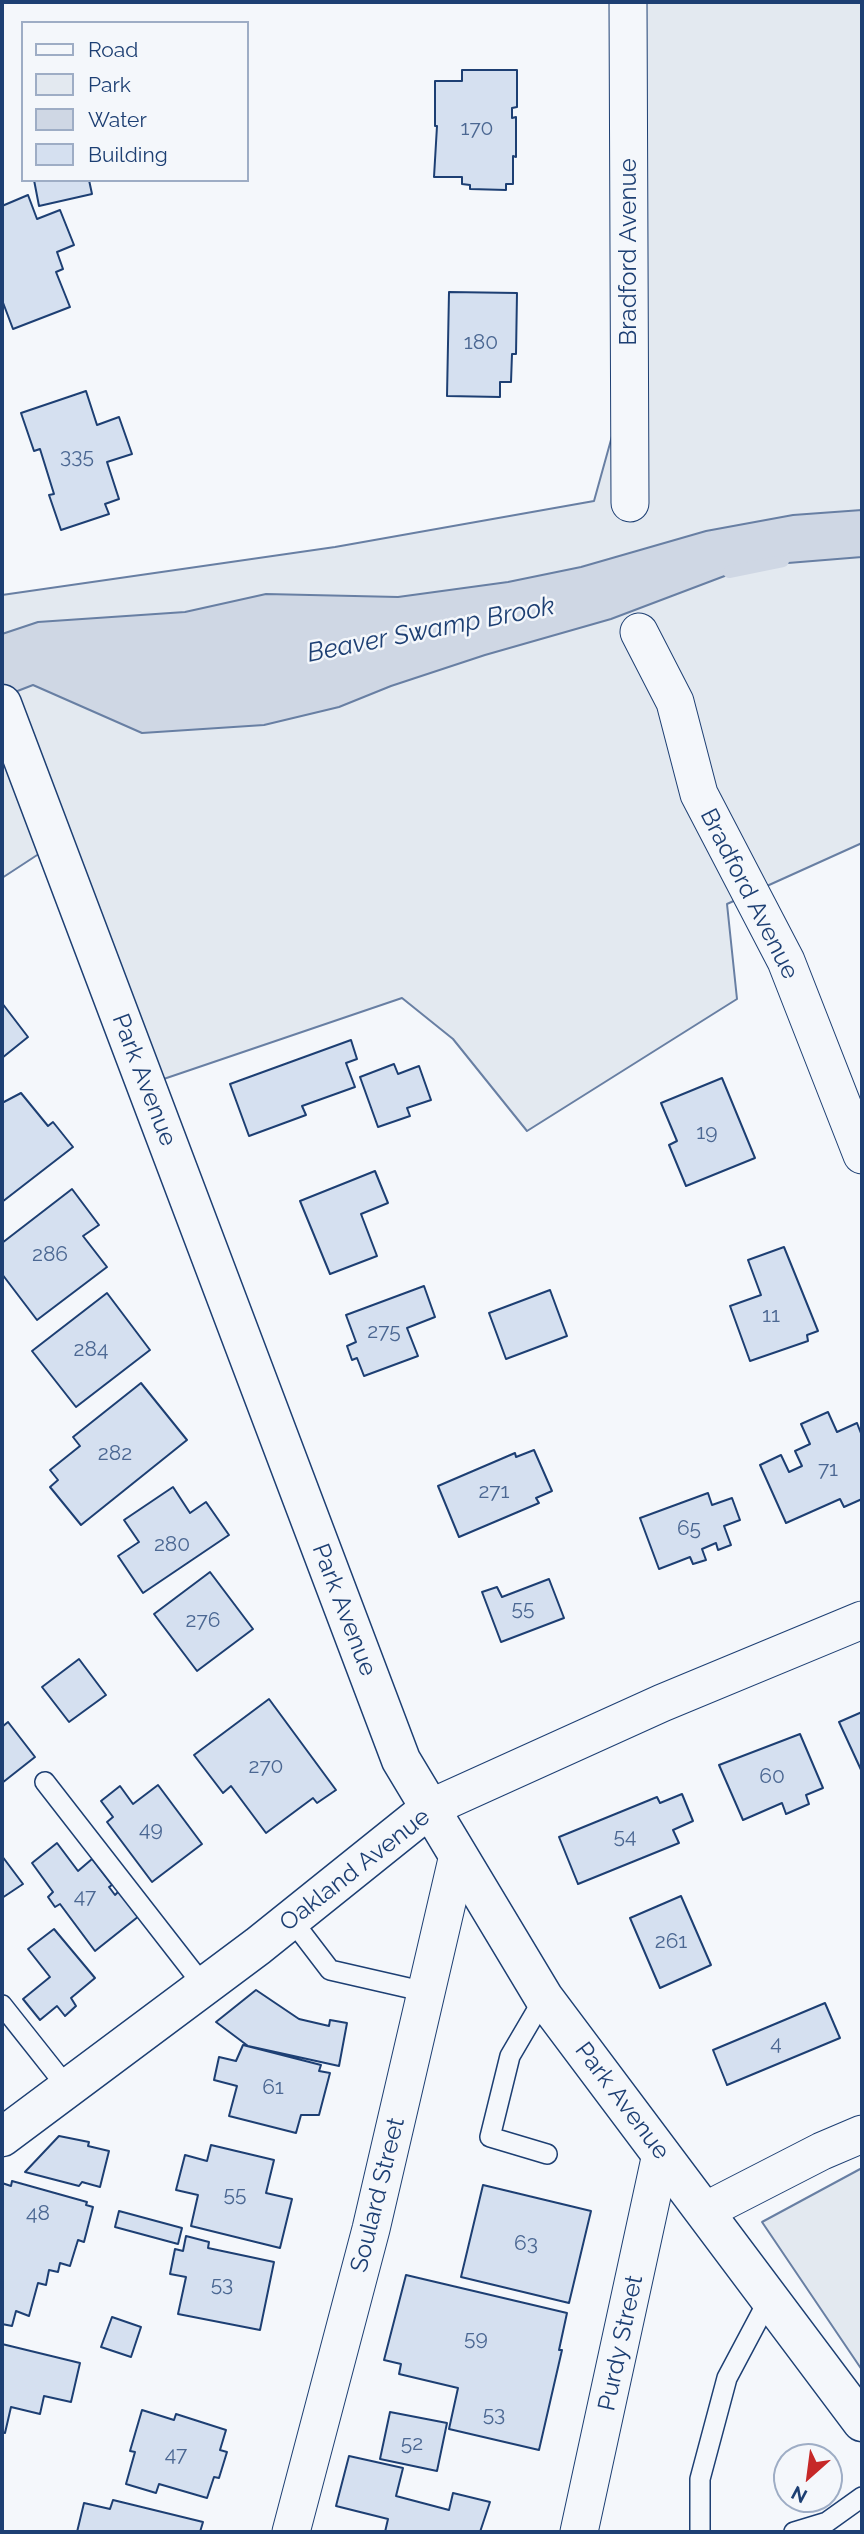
<!DOCTYPE html>
<html>
<head>
<meta charset="utf-8">
<style>
  body { margin:0 }
  #map { position:relative; width:864px; height:2534px; overflow:hidden; background:#f4f7fb; font-family:Raleway,sans-serif }
  canvas { display:block }
  .frame { position:absolute; inset:0; border:4px solid #1d3f73; pointer-events:none }
  .legend { position:absolute; left:21px; top:21px; width:228px; height:161px; box-sizing:border-box; background:#f4f7fb; border:2px solid #9eadc5; margin:0; padding:9px 12px; list-style:none; font-size:21px; color:#1d3f73 }
  .legend li { display:flex; align-items:center; gap:14px; height:35px }
  .legend b { width:35px; border:2px solid #9eadc5 }
  .north { position:absolute; left:773px; top:2443px; width:70px; height:70px; box-sizing:border-box; background:#f4f7fb; border:2px solid #9eadc5; border-radius:50%; rotate:208deg; font-size:19px; font-weight:700; line-height:28px; text-align:center; color:#1d3f73 }
  .north::after { content:''; display:block; margin:auto; width:24px; height:32px; background:#c62828; clip-path:polygon(50% 0,100% 100%,50% 72%,0 100%) }
</style>
</head>
<body>
<div id="map">
<canvas width="864" height="2534"></canvas>
<div class="frame"></div>
<ul class="legend">
<li><b style="height:9px;background:#f4f7fb"></b>Road</li>
<li><b style="height:19px;background:#e3e9f0"></b>Park</li>
<li><b style="height:19px;background:#cfd7e4"></b>Water</li>
<li><b style="height:19px;background:#d5e0f0"></b>Building</li>
</ul>
<div class="north">N</div>
</div>
<script>
const ctx = document.querySelector('canvas').getContext('2d');
ctx.lineJoin = 'round';
function fillPath(path, color) { ctx.fillStyle = color; ctx.fill(path, 'evenodd'); }
function strokePath(path, color, width, dash) { ctx.strokeStyle = color; ctx.lineWidth = width; ctx.lineCap = dash ? 'butt' : 'round'; ctx.setLineDash(dash || []); ctx.stroke(path); }
function drawText(font, color, halo, rows, align = 'center') {
  ctx.font = font + ' Raleway,sans-serif'; ctx.lineWidth = 5; ctx.setLineDash([]); ctx.textBaseline = 'middle'; ctx.strokeStyle = halo; ctx.fillStyle = color; for (const [text, x, y, turn = 0] of rows) {
    ctx.save(); ctx.translate(x, y); ctx.rotate((+turn || 0) * Math.PI / 180); ctx.textAlign = isNaN(turn) ? turn : align; if (halo) ctx.strokeText(text, 0, 0); ctx.fillText(text, 0, 0); ctx.restore();
  }
}
const green = new Path2D(`
  M639,2H862V843L727,904L737,999L527,1131L453,1039L402,998L146,1085L54,844L2,878V595L335,547L594,501L629,375Z
  M862,2168V2370L762,2222Z`);
const water = new Path2D(`
  M862,510V557L751,566L611,619L485,655L391,686L339,707L264,725L142,733L33,685L2,697V634L38,622L185,612L266,594L398,597L508,582L581,567L706,531L793,515Z`);
const stream = new Path2D(`
  M729,572L783,561`);
const building = new Path2D(`
  M462,70H517V107L512,108V118L516,117V157L513,156V184H506V190L470,189V185L462,184V177H434L437,126H435V81H462Z
  M34,180H89L92,194L39,206Z
  M28,195L37,219L60,210L74,245L57,252L63,269L56,272L70,307L13,329L2,300V206Z
  M449,292L517,293L516,354H512L511,382H500V397L447,396Z
  M86,391L97,425L119,417L132,454L107,462L119,499L105,504L109,514L61,530L49,495L54,494L40,449L34,451L21,413Z
  M2,1003L28,1037L2,1058Z
  M351,1040L357,1059L346,1063L355,1087L302,1106L306,1115L249,1136L230,1084Z
  M394,1064L398,1074L419,1066L431,1100L407,1108L410,1116L378,1127L360,1077Z
  M722,1078L755,1158L686,1186L669,1145L677,1141L661,1103Z
  M21,1093L48,1126L53,1122L73,1147L2,1202V1103Z
  M375,1171L388,1203L361,1214L377,1256L330,1274L300,1201Z
  M72,1189L99,1225L83,1236L107,1267L37,1320L2,1274V1243Z
  M784,1247L818,1331L807,1335L808,1341L750,1361L730,1306L761,1295L748,1260Z
  M424,1286L435,1317L407,1328L418,1356L364,1376L357,1358L352,1360L347,1346L356,1342L346,1315Z
  M550,1290L567,1336L506,1359L489,1313Z
  M107,1293L150,1350L76,1407L32,1351Z
  M141,1383L187,1440L81,1525L50,1487L58,1480L50,1470L80,1446L73,1437Z
  M828,1412L837,1432L857,1423L862,1436V1499L844,1507L840,1499L786,1523L760,1465L781,1455L789,1472L802,1466L795,1451L810,1444L801,1424Z
  M534,1450L552,1491L536,1498L539,1503L459,1537L438,1486L515,1453L516,1457Z
  M173,1487L190,1513L206,1502L229,1535L143,1593L118,1556L139,1542L124,1520Z
  M708,1493L712,1505L732,1498L740,1520L724,1526L731,1545L718,1550L716,1543L702,1549L706,1560L693,1564L690,1557L659,1569L640,1518Z
  M210,1572L253,1629L197,1671L154,1614Z
  M549,1579L564,1618L501,1642L482,1592L497,1587L502,1597Z
  M79,1659L106,1695L69,1722L42,1687Z
  M269,1699L336,1790L317,1803L313,1798L266,1833L231,1786L223,1793L194,1755Z
  M862,1712V1772L839,1722Z
  M8,1722L35,1757L2,1783V1727Z
  M800,1734L823,1788L806,1795L809,1804L786,1814L782,1803L743,1820L719,1765Z
  M158,1785L202,1844L152,1882L107,1822L113,1817L101,1801L120,1786L133,1804Z
  M682,1794L693,1821L673,1830L679,1843L578,1884L559,1837L657,1797L660,1803Z
  M57,1843L78,1871L92,1859L112,1885L109,1887L115,1895L119,1891L139,1916L95,1951L60,1904L55,1907L48,1897L53,1892L32,1863Z
  M2,1856L23,1884L2,1898Z
  M681,1896L711,1965L660,1988L630,1918Z
  M54,1929L95,1978L71,1998L76,2006L65,2016L57,2006L40,2020L23,1999L50,1977L28,1949Z
  M256,1990L299,2019L329,2026L330,2020L347,2023L339,2066L248,2046L216,2022Z
  M825,2003L840,2038L727,2085L713,2050Z
  M243,2045L321,2065L319,2071L330,2073L319,2115H301L296,2133L229,2116L237,2086L214,2080L219,2057L236,2061Z
  M59,2136L89,2142L88,2146L109,2151L100,2187L82,2182L79,2186L25,2172Z
  M211,2145L274,2160L266,2193L292,2199L280,2248L191,2226L198,2195L176,2190L185,2155L207,2161Z
  M12,2181L87,2202L86,2205L93,2207L84,2242L78,2240L70,2266L60,2263L58,2272L49,2270L46,2285L38,2283L29,2316L16,2311L12,2326L2,2324V2183L11,2186Z
  M483,2185L591,2211L569,2303L461,2277Z
  M119,2211L182,2228L178,2244L115,2227Z
  M186,2236L209,2242L208,2248L274,2262L260,2330L178,2314L186,2277L170,2274L175,2249L183,2251Z
  M406,2275L567,2313L559,2350H562L539,2450L449,2429L458,2388L399,2374L401,2364L384,2360Z
  M112,2317L141,2327L131,2357L101,2347Z
  M2,2344L80,2363L71,2402L44,2396L40,2414L11,2407L5,2433L2,2432Z
  M142,2410L174,2420L176,2414L226,2430L220,2450L227,2452L219,2478L214,2477L207,2498L159,2484L156,2493L126,2484L135,2452L130,2451Z
  M390,2412L447,2423L437,2471L380,2459Z
  M349,2456L403,2468L396,2496L449,2510L453,2493L490,2502L480,2532H385L388,2519L336,2506Z
  M113,2500L203,2522L200,2532H77L84,2503L110,2509Z`);
const service = new Path2D(`
  M45,1782L203,1985
  M291,1919L330,1970L426,1992
  M544,1998L510,2056L490,2137L547,2154
  M2,2005L67,2087
  M700,2532V2479L727,2378L770,2297
  M794,2532L827,2522L862,2497`);
const minor = new Path2D(`
  M628,2L630,503
  M639,632L675,702L699,794L786,961L862,1155
  M430,1808L662,1703L862,1620
  M707,2210L822,2151L862,2134
  M291,2532L371,2229L458,1855
  M579,2532L661,2154`);
const tertiary = new Path2D(`
  M2,704L401,1760L544,1998L862,2422
  M2,2137L258,1946L430,1808`);
const numberNames = [
  ["170",477,129],
  ["180",481,343],
  ["335",77,457],
  ["19",707,1133],
  ["286",50,1255],
  ["11",771,1316],
  ["275",384,1332],
  ["284",91,1350],
  ["282",115,1454],
  ["71",828,1470],
  ["271",494,1492],
  ["65",689,1529],
  ["280",172,1545],
  ["55",523,1609],
  ["276",203,1621],
  ["270",266,1767],
  ["60",772,1777],
  ["49",151,1830],
  ["54",625,1837],
  ["47",85,1897],
  ["261",671,1942],
  ["4",776,2044],
  ["61",273,2088],
  ["55",235,2195],
  ["48",38,2214],
  ["63",526,2244],
  ["53",222,2285],
  ["59",476,2339],
  ["53",494,2415],
  ["52",412,2444],
  ["47",176,2455]
];
const streetNames = [
  ["Bradford Avenue",629,252,-90],
  ["Bradford Avenue",749,894,63],
  ["Park Avenue",144,1080,69],
  ["Park Avenue",344,1610,69],
  ["Oakland Avenue",355,1870,-38],
  ["Park Avenue",622,2101,53],
  ["Soulard Street",378,2195,-76],
  ["Purdy Street",621,2343,-78]
];
const waterNames = [
  ["Beaver Swamp Brook",431,630,-11]
];
fillPath(green, '#e3e9f0');
strokePath(green, '#687fa3', 2);
fillPath(water, '#cfd7e4');
strokePath(water, '#687fa3', 2);
strokePath(stream, '#cfd7e4', 12);
fillPath(building, '#d5e0f0');
strokePath(building, '#1d3f73', 2);
strokePath(service, '#1d3f73', 22);
strokePath(minor, '#1d3f73', 39);
strokePath(tertiary, '#1d3f73', 41);
strokePath(service, '#f4f7fb', 19);
strokePath(minor, '#f4f7fb', 37);
strokePath(tertiary, '#f4f7fb', 38);
drawText('21px', '#4b6792', null, numberNames);
drawText('24px', '#1d3f73', '#f4f7fb', streetNames);
drawText('italic 26px', '#1d3f73', '#f4f7fb', waterNames);
</script>
</body>
</html>
